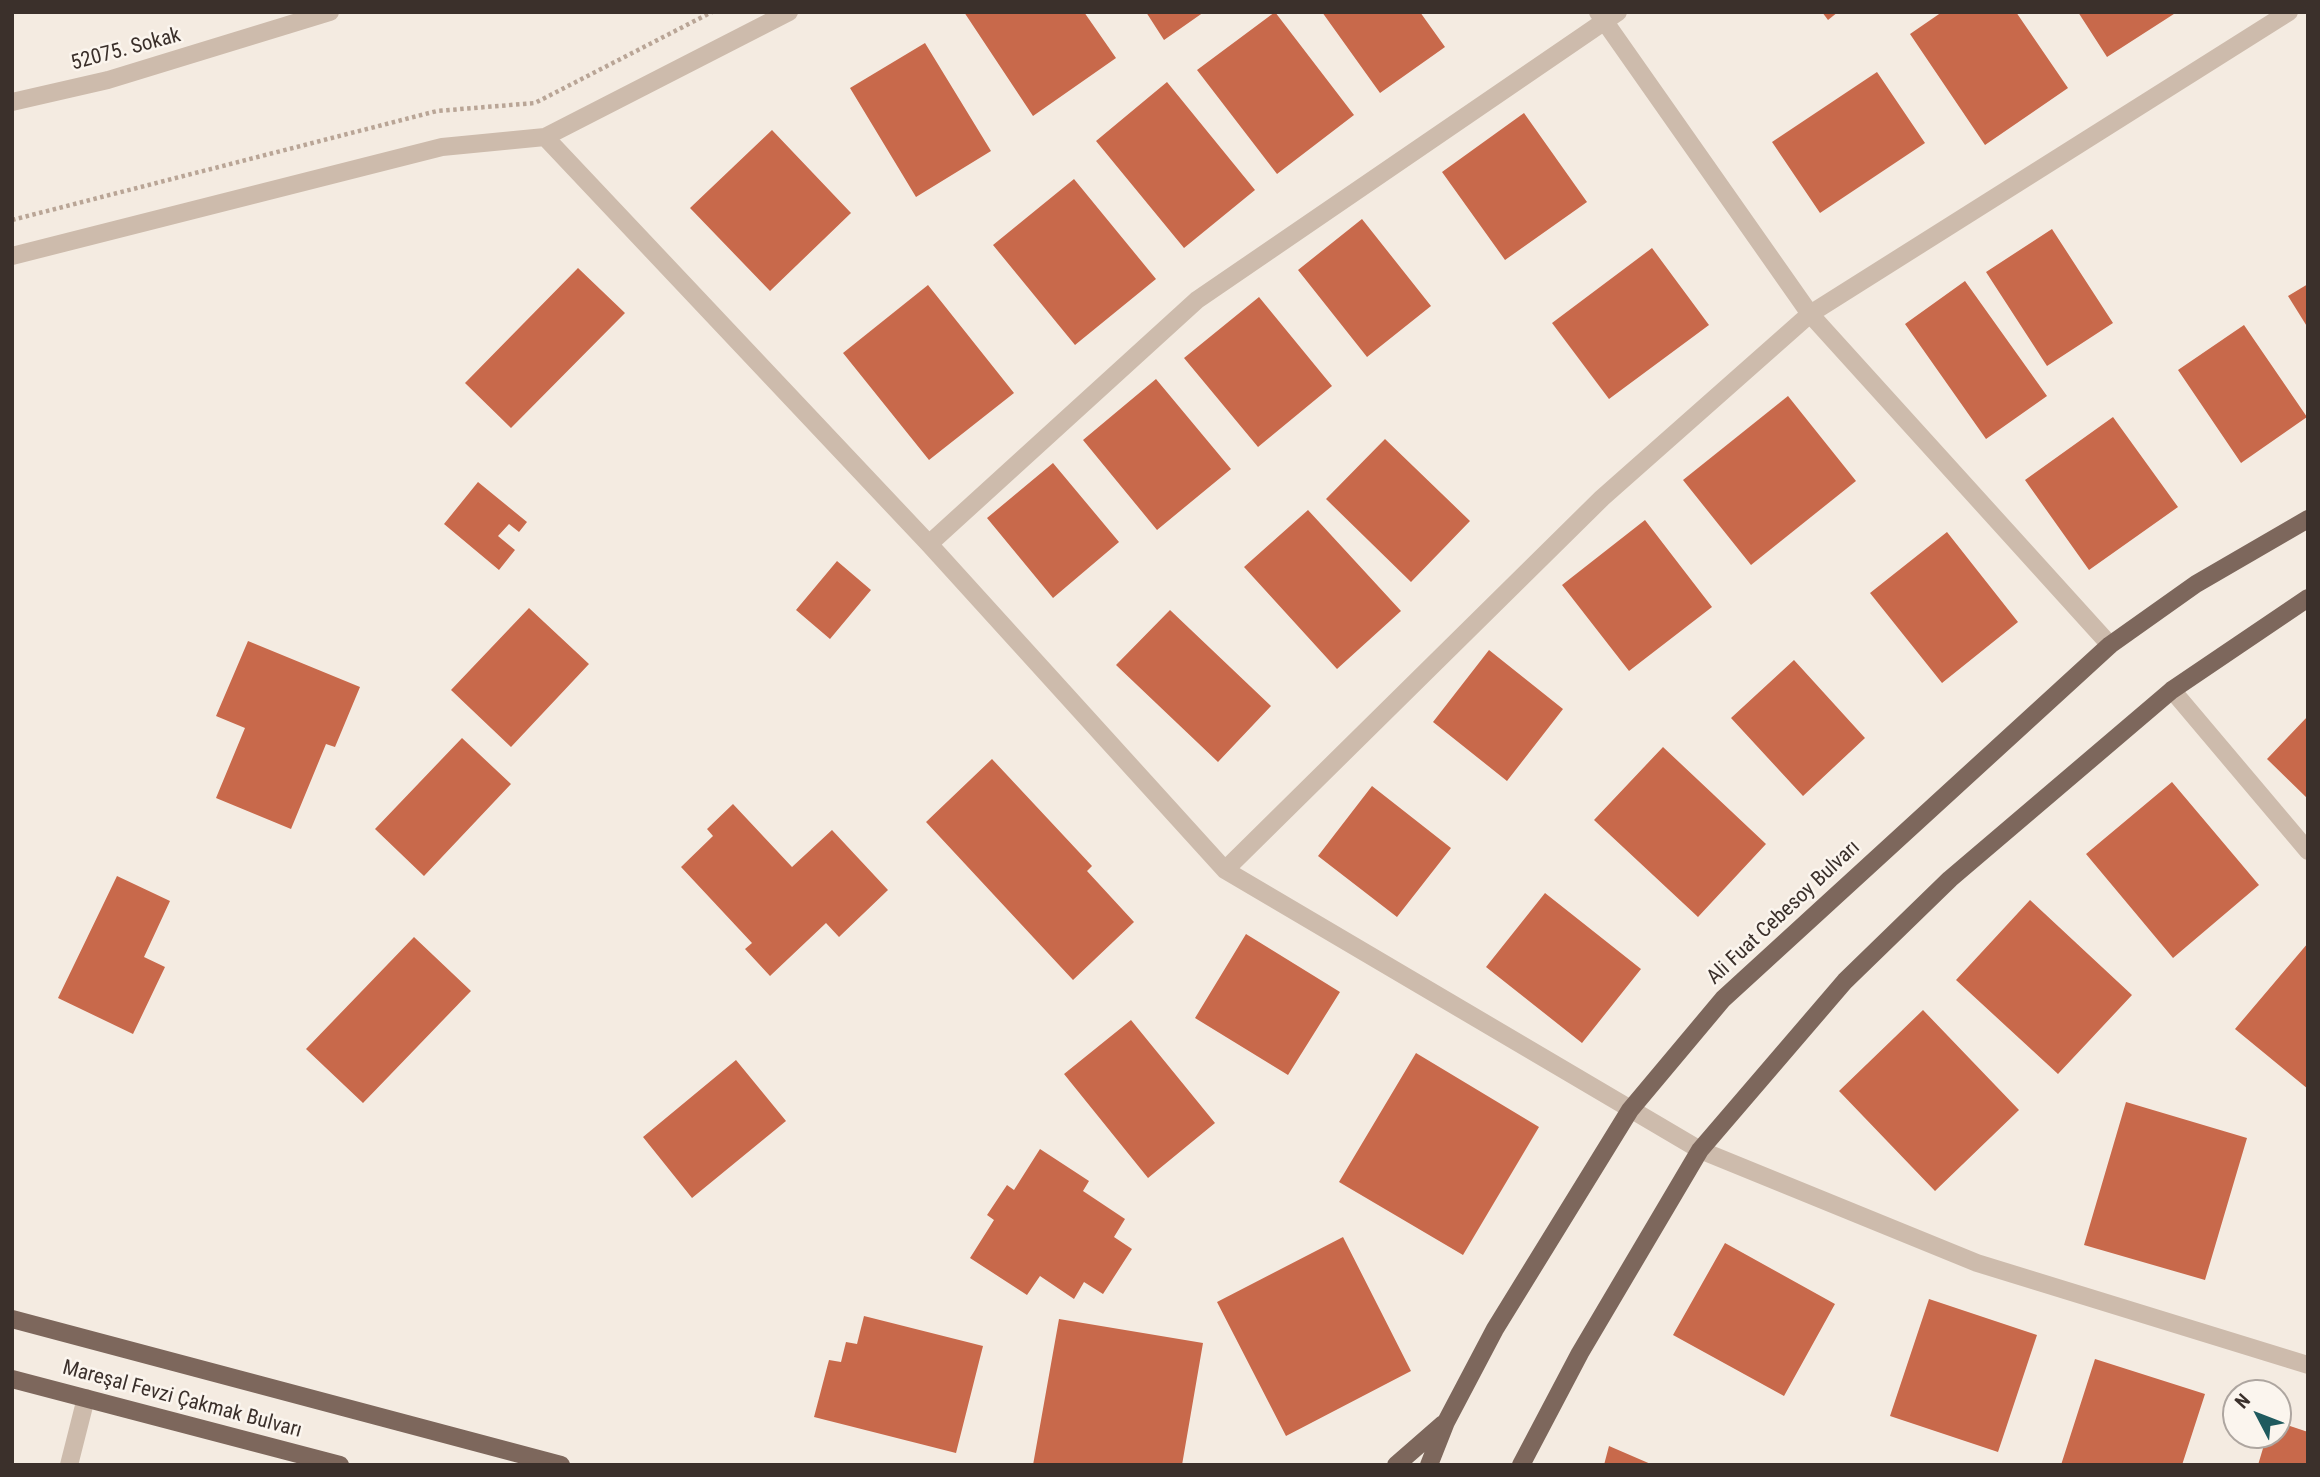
<!DOCTYPE html>
<html>
<head>
<meta charset="utf-8">
<style>
  body { margin:0 }
  #map { position:relative; width:2320px; height:1477px; overflow:hidden; background:#f4ebe1; font-family:"Roboto Condensed",sans-serif }
  canvas { display:block }
  .frame { position:absolute; inset:0; border:14px solid #3b302b; pointer-events:none }
  .north { position:absolute; left:2222px; top:1379px; width:70px; height:70px; box-sizing:border-box; background:#fbf5ee; border:2px solid #aea6a0; border-radius:50%; rotate:312deg; font-size:19px; font-weight:700; line-height:28px; text-align:center; color:#3b302b }
  .north::after { content:''; display:block; margin:auto; width:24px; height:32px; background:#1f5a5e; clip-path:polygon(50% 0,100% 100%,50% 72%,0 100%) }
</style>
</head>
<body>
<div id="map">
<canvas width="2320" height="1477"></canvas>
<div class="frame"></div>
<div class="north">N</div>
</div>
<script>
const ctx = document.querySelector('canvas').getContext('2d');
ctx.lineJoin = 'round';
function fillPath(path, color) { ctx.fillStyle = color; ctx.fill(path, 'evenodd'); }
function strokePath(path, color, width, dash) { ctx.strokeStyle = color; ctx.lineWidth = width; ctx.lineCap = dash ? 'butt' : 'round'; ctx.setLineDash(dash || []); ctx.stroke(path); }
function drawText(font, color, halo, rows, align = 'center') {
  ctx.font = font + ' "Roboto Condensed",sans-serif'; ctx.lineWidth = 5; ctx.setLineDash([]); ctx.textBaseline = 'middle'; ctx.strokeStyle = halo; ctx.fillStyle = color; for (const [text, x, y, turn = 0] of rows) {
    ctx.save(); ctx.translate(x, y); ctx.rotate((+turn || 0) * Math.PI / 180); ctx.textAlign = isNaN(turn) ? turn : align; if (halo) ctx.strokeText(text, 0, 0); ctx.fillText(text, 0, 0); ctx.restore();
  }
}
const building = new Path2D(`
  M964,12H1084L1116,58L1033,116Z
  M1146,12H1204L1164,40Z
  M1275,12L1354,115L1277,174L1197,70Z
  M1322,12H1420L1445,47L1380,93Z
  M1822,12H1838L1828,20Z
  M1942,12H2016L2068,88L1985,145L1910,34Z
  M2078,12H2177L2107,57Z
  M925,43L991,151L916,197L850,88Z
  M1877,72L1925,143L1820,213L1772,142Z
  M1167,82L1255,190L1184,248L1096,141Z
  M1524,113L1587,202L1505,260L1442,172Z
  M772,130L851,213L770,291L690,208Z
  M1074,179L1156,279L1075,345L993,245Z
  M1362,219L1431,306L1367,357L1298,270Z
  M2052,229L2113,323L2047,366L1986,272Z
  M1652,248L1709,325L1609,399L1552,323Z
  M578,268L625,313L511,428L465,383Z
  M1965,281L2047,396L1986,439L1905,324Z
  M2308,284V328L2288,296Z
  M928,285L1014,393L929,460L843,353Z
  M1259,297L1332,386L1258,447L1184,358Z
  M2244,325L2307,417L2241,463L2178,370Z
  M1156,379L1231,469L1157,530L1083,440Z
  M1788,396L1856,481L1751,565L1683,480Z
  M2113,417L2178,507L2089,570L2025,480Z
  M1385,439L1470,521L1411,582L1326,499Z
  M1053,463L1119,542L1053,598L987,518Z
  M478,482L527,522L519,532L509,524L498,536L515,550L499,570L444,524Z
  M1308,510L1401,611L1337,669L1244,567Z
  M1645,520L1712,607L1629,671L1562,585Z
  M1947,532L2018,622L1942,683L1870,593Z
  M837,561L871,590L830,639L796,610Z
  M529,608L589,664L511,747L451,690Z
  M1170,610L1271,706L1218,762L1116,665Z
  M248,641L360,687L335,747L326,744L291,829L216,798L245,728L216,716Z
  M1489,650L1563,709L1507,781L1433,722Z
  M1794,660L1865,738L1803,796L1731,718Z
  M2308,716V799L2267,759Z
  M462,738L511,784L424,876L375,829Z
  M1663,747L1766,844L1698,917L1594,820Z
  M992,759L1092,866L1087,871L1134,922L1073,980L926,822Z
  M2172,782L2259,885L2173,958L2086,854Z
  M1372,786L1451,848L1397,917L1318,856Z
  M733,804L792,867L832,830L888,890L839,937L826,923L770,976L745,949L752,943L681,867L713,836L707,829Z
  M117,876L170,901L144,957L165,967L133,1034L58,998Z
  M1545,893L1641,969L1582,1043L1486,967Z
  M2030,900L2132,995L2058,1074L1956,980Z
  M1246,934L1340,992L1288,1075L1195,1018Z
  M414,937L471,991L363,1103L306,1049Z
  M2308,943V1089L2235,1029Z
  M1923,1010L2019,1110L1935,1191L1839,1091Z
  M1131,1020L1215,1123L1148,1178L1064,1074Z
  M1416,1053L1539,1127L1463,1255L1339,1182Z
  M736,1060L786,1121L692,1198L643,1137Z
  M2126,1102L2247,1138L2205,1280L2084,1245Z
  M1040,1149L1089,1181L1083,1191L1125,1219L1114,1237L1132,1249L1103,1294L1084,1282L1074,1299L1040,1276L1027,1295L970,1258L994,1220L987,1215L1007,1185L1014,1190Z
  M1343,1237L1411,1371L1286,1436L1217,1302Z
  M1725,1243L1835,1304L1784,1396L1673,1335Z
  M1929,1299L2037,1335L1998,1452L1890,1416Z
  M864,1316L983,1346L956,1453L814,1417L829,1360L841,1362L846,1342L857,1344Z
  M1059,1319L1203,1343L1182,1465H1033Z
  M2095,1359L2205,1394L2182,1465H2061Z
  M2278,1422L2308,1432V1465H2258L2267,1435H2278Z
  M1609,1446L1653,1465H1604Z`);
const path = new Path2D(`
  M12,220L437,111L535,103L712,12`);
const minor = new Path2D(`
  M1598,12L1810,314L2110,645
  M12,102L108,80L330,12
  M545,137L929,544L1225,870L1700,1150L1977,1263L2308,1365
  M12,256L442,147L545,137L789,12
  M929,544L1197,300L1618,12
  M2172,690L2308,851
  M1225,870L1602,498L1810,314L2289,12
  M69,1465L86,1398`);
const major = new Path2D(`
  M12,1319L561,1465
  M12,1379L340,1465
  M1396,1465L1443,1424
  M1429,1465L1446,1422L1495,1329L1630,1110L1723,999L2110,645L2196,584L2308,519
  M1521,1465L1580,1353L1700,1150L1845,981L1950,879L2172,690L2308,598`);
const streetNames = [
  ["52075. Sokak",126,50,-15],
  ["Ali Fuat Cebesoy Bulvarı",1784,913,-43],
  ["Mareşal Fevzi Çakmak Bulvarı",182,1400,15]
];
fillPath(building, '#c8694b');
strokePath(path, '#b9a596', 4.5, [3.5, 3.5]);
strokePath(minor, '#cdbbac', 18);
strokePath(major, '#7d675c', 18);
drawText('21px', '#3b302b', '#fbf5ee', streetNames);
</script>
</body>
</html>
